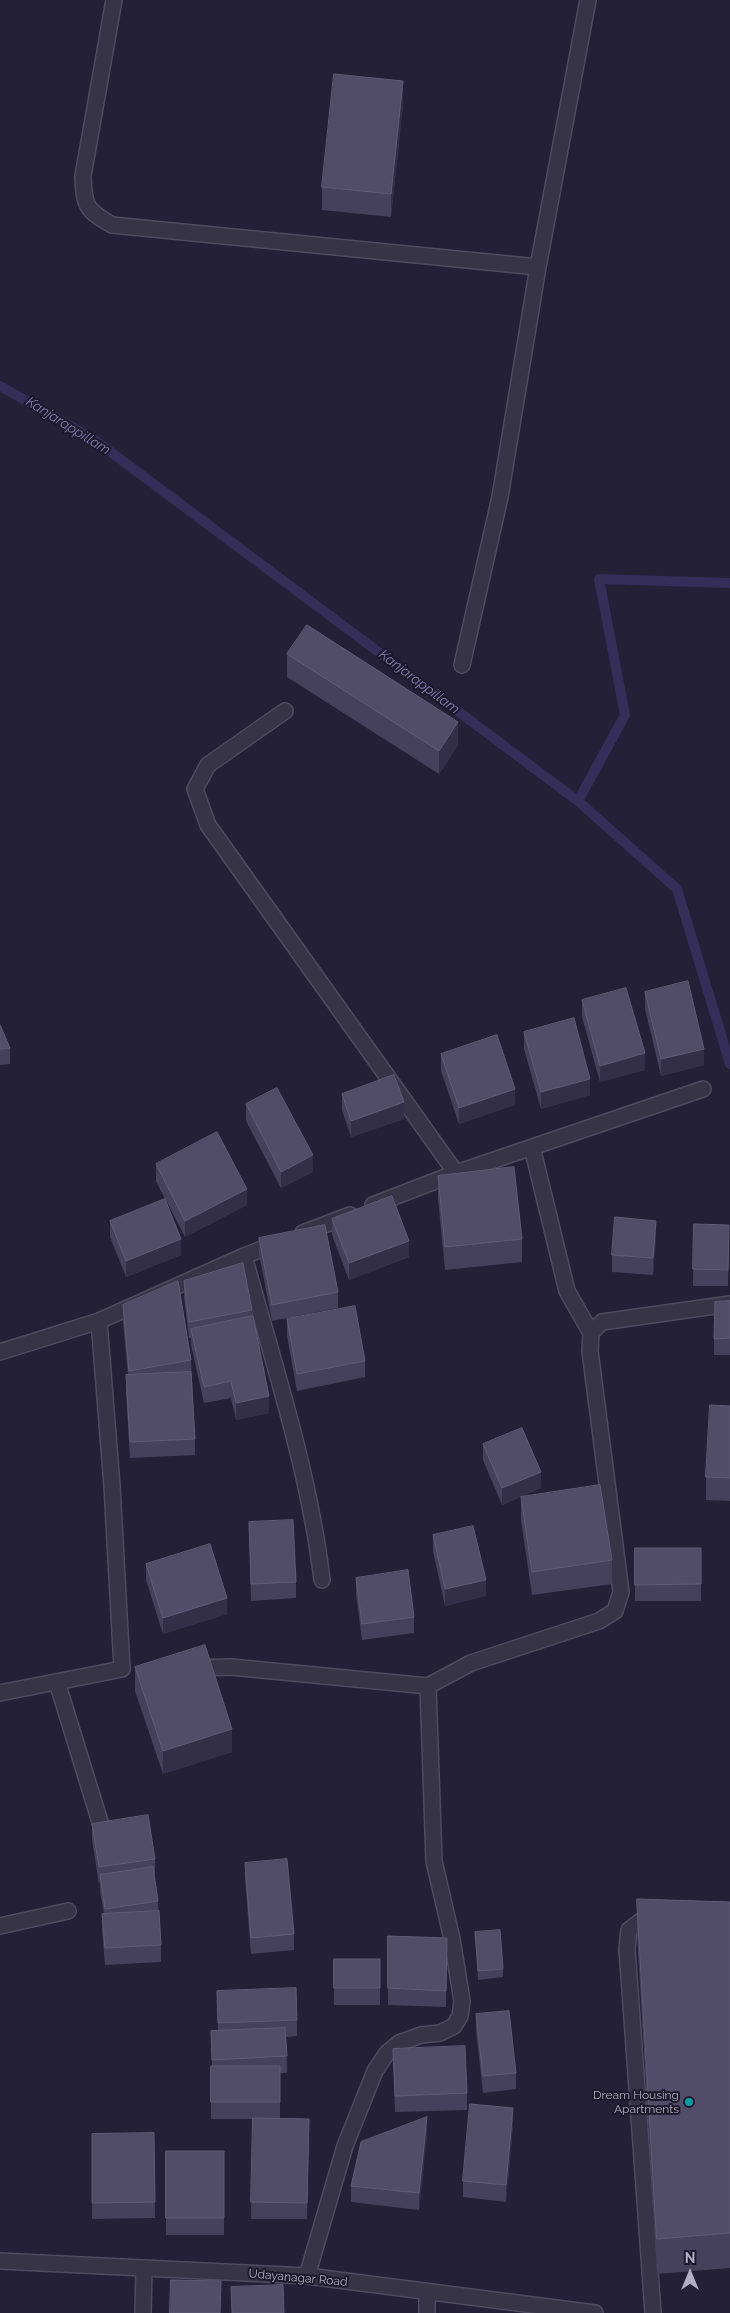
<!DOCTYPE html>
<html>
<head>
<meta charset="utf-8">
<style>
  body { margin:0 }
  #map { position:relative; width:730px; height:2313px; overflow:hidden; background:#232037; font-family:Raleway,sans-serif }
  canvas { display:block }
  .north { position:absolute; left:665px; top:2248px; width:50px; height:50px; -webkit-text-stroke:4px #1c192c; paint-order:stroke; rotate:0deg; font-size:14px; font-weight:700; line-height:20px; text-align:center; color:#b2aec5 }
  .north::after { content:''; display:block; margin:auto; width:18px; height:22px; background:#b2aec5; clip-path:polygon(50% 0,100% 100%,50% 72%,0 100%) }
</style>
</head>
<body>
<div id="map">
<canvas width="730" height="2313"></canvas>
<div class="north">N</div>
</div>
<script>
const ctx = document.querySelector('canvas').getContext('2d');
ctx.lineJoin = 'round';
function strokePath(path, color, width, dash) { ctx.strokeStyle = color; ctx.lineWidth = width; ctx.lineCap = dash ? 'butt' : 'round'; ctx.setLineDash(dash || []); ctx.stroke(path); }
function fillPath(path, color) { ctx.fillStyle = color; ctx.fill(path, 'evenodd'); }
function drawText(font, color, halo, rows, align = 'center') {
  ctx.font = font + ' Raleway,sans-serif'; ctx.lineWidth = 4; ctx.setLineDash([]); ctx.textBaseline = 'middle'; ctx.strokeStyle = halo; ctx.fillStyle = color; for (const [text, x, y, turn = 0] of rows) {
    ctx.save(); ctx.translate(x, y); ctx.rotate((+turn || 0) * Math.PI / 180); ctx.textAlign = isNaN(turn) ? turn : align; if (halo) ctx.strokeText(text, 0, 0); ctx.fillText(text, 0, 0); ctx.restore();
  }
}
const stream = new Path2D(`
  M0,386L92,438L578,801L677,889L730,1064
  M578,801L625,715L599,579L730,583`);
const minor = new Path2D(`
  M114,0L83,176C84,206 86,210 112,225L538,267
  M462,665L500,497L538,267L588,0
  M285,711L208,765L195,789L208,825L456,1173L373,1205
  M532,1147L567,1291L591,1333
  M456,1173L703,1089
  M303,1233L350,1215
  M277,1243L244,1256C273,1362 309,1470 322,1580
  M0,1352L99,1321L244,1256
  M191,1668L231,1667L428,1686
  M57,1682L100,1822
  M0,1693L122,1669L112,1486L99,1321
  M0,1926L68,1911
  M0,2261L307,2276L595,2313
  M307,2276L345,2146L375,2071L387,2053L399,2043L421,2035L440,2033L454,2026L460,2016L462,2001L452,1939L434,1861L428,1686L471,1663L599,1621L615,1611L621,1592L590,1351L591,1333L602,1322L730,1304
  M427,2292V2313
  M143,2313L144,2268
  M653,2313L627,1949L629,1930L641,1921H655`);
const wall = new Path2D(`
  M403,104L391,217L322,210V187Z
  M287,654L458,745L439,774L287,677Z
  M645,992L704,1065L661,1076L645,1009Z
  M582,1000L645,1070L600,1082L582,1017Z
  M0,1025L10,1048V1064L0,1065Z
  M524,1032L590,1095L541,1109L524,1049Z
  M441,1054L515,1105L459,1124L441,1071Z
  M342,1094L404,1119L351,1137L342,1110Z
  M246,1104L313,1172L281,1188L246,1121Z
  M156,1164L247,1205L185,1237L166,1200L181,1255L126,1277L110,1237V1221L165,1199L156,1181Z
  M438,1176L522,1239V1262L445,1270L438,1199Z
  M332,1219L409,1257L349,1280L332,1235Z
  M694,1224L729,1241L728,1286H693Z
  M656,1237L653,1275L612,1272V1255Z
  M259,1238L338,1292V1308L272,1321L259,1254Z
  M184,1281L252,1310V1316L269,1413L236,1420L231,1398L204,1403L191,1345V1338H189L184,1297Z
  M730,1301V1355H714V1339Z
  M123,1305L191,1360L195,1439V1455L130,1458L126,1392V1375H128L123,1322Z
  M287,1319L365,1361V1377L297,1391L287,1336Z
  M730,1406V1501L706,1500V1477Z
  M483,1444L541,1488L502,1505L483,1460Z
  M521,1497L612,1560V1584L532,1595L521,1520Z
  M249,1522L296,1582V1598L251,1601Z
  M433,1535L486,1596L445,1606L433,1551Z
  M635,1548H701V1601H635Z
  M146,1564L227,1614L163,1634L146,1580Z
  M356,1578L414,1617V1633L362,1640L356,1594Z
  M135,1667L232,1752L163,1774L135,1691Z
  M92,1824L155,1859V1875H154L158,1901L161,1945V1962L105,1965L102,1930V1914H104L100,1891V1883L99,1884L92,1840Z
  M245,1863L294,1934V1950L251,1954L245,1879Z
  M637,1899L730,1902V2268L657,2274L637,1933Z
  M475,1932L503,1969V1977L478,1980Z
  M388,1936L447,1938L446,2007L388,2005Z
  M334,1959H380V2005H334Z
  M217,1991L297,2020V2036L286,2037L287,2073H280V2118L309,2119L307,2219H251L253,2119H211V2066H212L211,2031H218Z
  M476,2014L516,2073V2089L483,2093L476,2031Z
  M393,2049L467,2093V2110L395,2112Z
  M513,2125L506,2202L463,2197V2181Z
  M154,2133L155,2218L92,2219V2134Z
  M427,2134L419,2210L351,2202V2186Z
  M166,2151H224V2235H166Z`);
const shadedWall = new Path2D(`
  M403,81V104L391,217V194Z
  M458,722V745L439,774V751Z
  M704,1049V1065L661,1076V1059Z
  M645,1053V1070L600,1082V1066Z
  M590,1079V1095L541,1109V1092Z
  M515,1089V1105L459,1124V1108Z
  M404,1102V1119L351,1137V1121Z
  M313,1155V1172L281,1188V1172Z
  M247,1189V1205L185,1237V1221Z
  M656,1221V1237L653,1275V1258Z
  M181,1239V1255L126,1277V1261Z
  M409,1241V1257L349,1280V1263Z
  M269,1396V1413L236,1420V1403Z
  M541,1472V1488L502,1505V1488Z
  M486,1580V1596L445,1606V1589Z
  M227,1598V1614L163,1634V1618Z
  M232,1729V1752L163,1774V1751Z
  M513,2108V2125L506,2202V2185Z
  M427,2117V2134L419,2210V2193Z`);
const building = new Path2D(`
  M334,74L403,81L391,194L322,187Z
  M307,625L458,722L439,751L287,654Z
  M688,981L704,1049L661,1059L645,992Z
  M626,988L645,1053L600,1066L582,1000Z
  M574,1018L590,1079L541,1092L524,1032Z
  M0,1025L10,1048L0,1049Z
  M497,1035L515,1089L459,1108L441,1054Z
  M394,1075L404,1102L351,1121L342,1094Z
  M277,1088L313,1155L281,1172L246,1104Z
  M217,1132L247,1189L185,1221L156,1164Z
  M514,1167L522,1239L445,1247L438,1176Z
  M392,1196L409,1241L349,1263L332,1219Z
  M165,1199L181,1239L126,1261L110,1221Z
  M615,1217L656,1221L653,1258L612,1255Z
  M694,1224L729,1225L728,1270L693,1269Z
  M325,1225L338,1292L272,1305L259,1238Z
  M243,1263L252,1310L189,1322L184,1281Z
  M178,1281L191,1360L129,1371L123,1305Z
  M730,1301V1338L714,1339L715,1302Z
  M355,1306L365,1361L297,1374L287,1319Z
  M253,1316L269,1396L236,1403L231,1381L204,1387L191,1329Z
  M191,1372L195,1439L130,1442L126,1375Z
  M710,1405L730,1406V1478L706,1477Z
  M522,1428L541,1472L502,1488L483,1444Z
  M600,1485L612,1560L532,1572L521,1497Z
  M293,1520L296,1582L251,1584L249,1522Z
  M473,1526L486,1580L445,1589L433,1535Z
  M210,1544L227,1598L163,1618L146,1564Z
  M635,1548H701V1584L635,1585Z
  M408,1570L414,1617L362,1624L356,1578Z
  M205,1645L232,1729L163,1751L135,1667Z
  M148,1815L155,1859L99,1867L92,1824Z
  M287,1859L294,1934L251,1938L245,1863Z
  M153,1867L158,1901L105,1909L100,1875Z
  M637,1899L730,1902V2233L657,2239Z
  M159,1911L161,1945L105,1948L102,1914Z
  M500,1930L503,1969L478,1971L475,1932Z
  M388,1936L447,1938L446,1991L388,1988Z
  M334,1959H380V1988H334Z
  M296,1988L297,2020L218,2023L217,1991Z
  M509,2011L516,2073L483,2076L476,2014Z
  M285,2028L287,2056L212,2060L211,2031Z
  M465,2046L467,2093L395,2096L393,2049Z
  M211,2066H280V2102H211Z
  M470,2104L513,2108L506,2185L463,2181Z
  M427,2117L419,2193L351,2186L361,2142Z
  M253,2118L309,2119L307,2203L251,2202Z
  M154,2133L155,2202L92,2203V2134Z
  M166,2151H224V2218H166Z
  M171,2280L221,2281L220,2313H170Z
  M283,2285L284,2313H232L231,2287Z`);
const markers = [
  [689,2102,5,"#0f9aa8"]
];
const poiNames = [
  ["Dream Housing",679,2095],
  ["Apartments",679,2109]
];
const streetNames = [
  ["Udayanagar Road",298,2278,5]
];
const waterNames = [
  ["Kanjarappillam",68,426,32],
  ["Kanjarappillam",419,682,37]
];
strokePath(stream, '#352e58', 10);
strokePath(minor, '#4f4b60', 18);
strokePath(minor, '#373448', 15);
fillPath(wall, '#45415d');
fillPath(shadedWall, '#332f49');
fillPath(building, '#514d68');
strokePath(building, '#605c77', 1);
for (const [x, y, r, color] of markers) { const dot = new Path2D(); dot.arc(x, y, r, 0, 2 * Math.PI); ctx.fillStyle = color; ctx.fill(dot); strokePath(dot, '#1c192c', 2); }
drawText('12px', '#b2aec5', '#1c192c', poiNames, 'right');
drawText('12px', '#b2aec5', '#1c192c', streetNames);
drawText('italic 14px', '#857db2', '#1c192c', waterNames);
</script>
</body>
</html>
